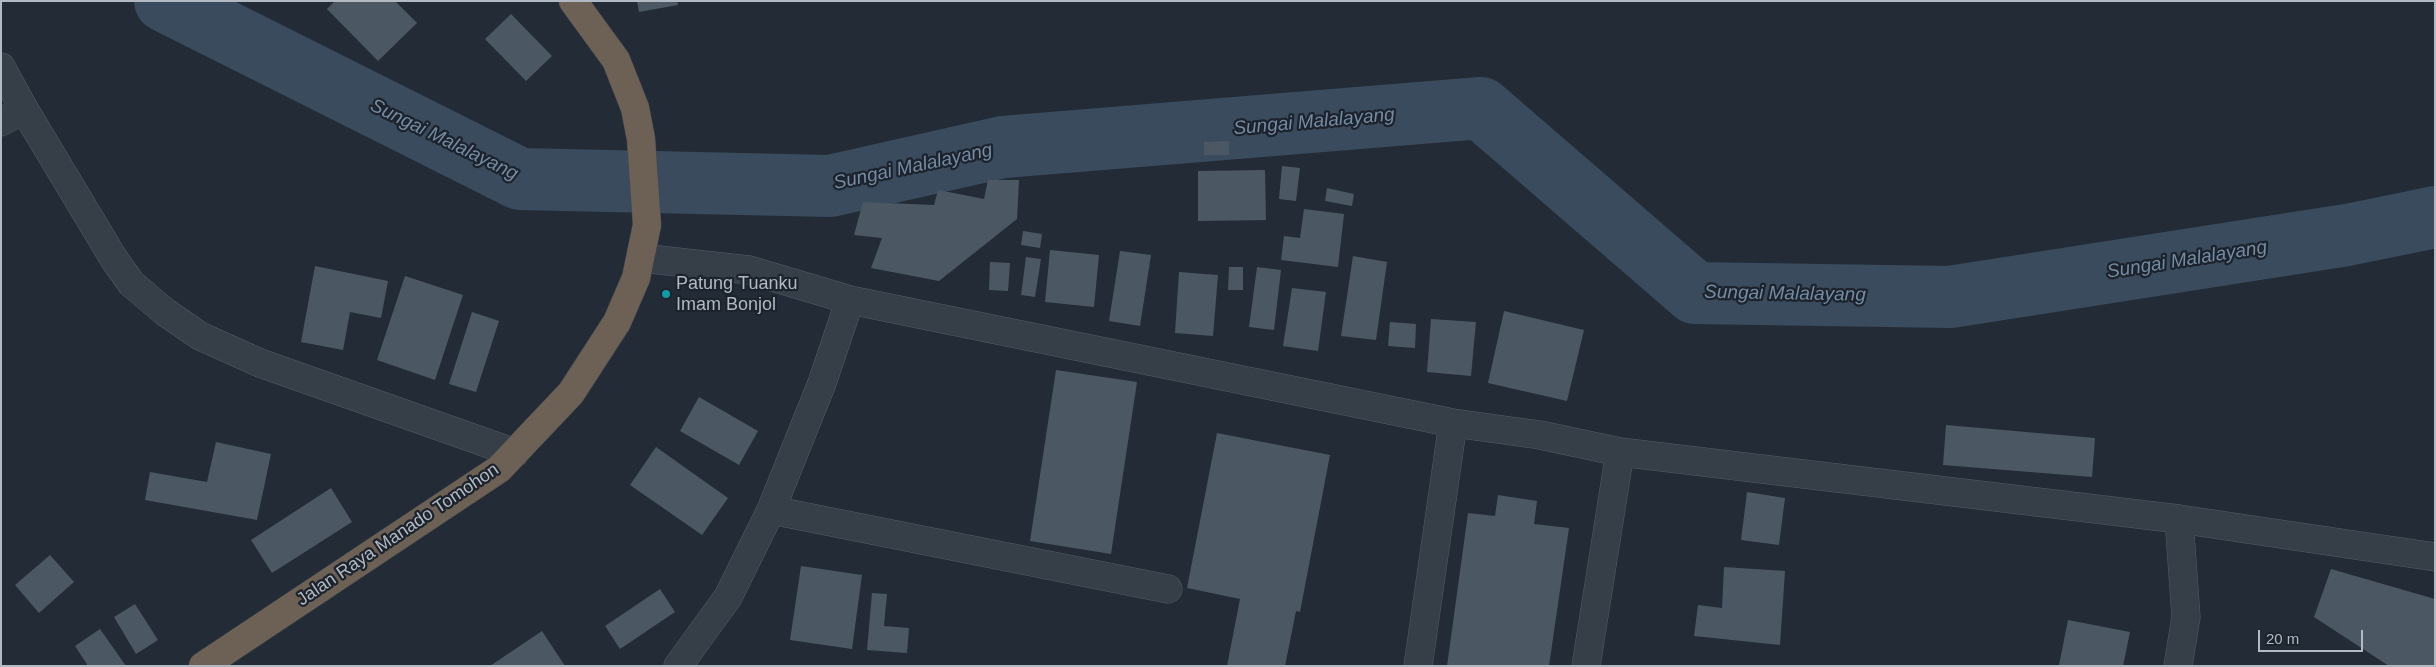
<!DOCTYPE html>
<html>
<head>
<meta charset="utf-8">
<style>
  body { margin:0 }
  #map { position:relative; width:2436px; height:667px; overflow:hidden; background:#232c36; font-family:Helvetica,sans-serif }
  canvas { display:block }
  .frame { position:absolute; inset:0; border:2px solid #b1b9c3; pointer-events:none }
  .scale { position:absolute; left:2258px; top:630px; width:105px; height:22px; box-sizing:border-box; border:2px solid #b1b9c3; border-top:0; padding-left:6px; font-size:15px; line-height:18px; white-space:nowrap; color:#b1b9c3; -webkit-text-stroke:4px #1c232c; paint-order:stroke }
</style>
</head>
<body>
<div id="map">
<canvas width="2436" height="667"></canvas>
<div class="frame"></div>
<div class="scale">20 m</div>
</div>
<script>
const ctx = document.querySelector('canvas').getContext('2d');
ctx.lineJoin = 'round';
function strokePath(path, color, width, dash) { ctx.strokeStyle = color; ctx.lineWidth = width; ctx.lineCap = dash ? 'butt' : 'round'; ctx.setLineDash(dash || []); ctx.stroke(path); }
function fillPath(path, color) { ctx.fillStyle = color; ctx.fill(path, 'evenodd'); }
function drawText(font, color, halo, rows, align = 'center') {
  ctx.font = font + ' Helvetica,sans-serif'; ctx.lineWidth = 4.5; ctx.setLineDash([]); ctx.textBaseline = 'middle'; ctx.strokeStyle = halo; ctx.fillStyle = color; for (const [text, x, y, turn = 0] of rows) {
    ctx.save(); ctx.translate(x, y); ctx.rotate((+turn || 0) * Math.PI / 180); ctx.textAlign = isNaN(turn) ? turn : align; if (halo) ctx.strokeText(text, 0, 0); ctx.fillText(text, 0, 0); ctx.restore();
  }
}
const river = new Path2D(`
  M165,1L520,179L830,186L1003,147L1481,108L1695,293L1950,297L2347,235L2435,217`);
const building = new Path2D(`
  M335,1H395L417,23L378,61L327,9Z
  M637,1H677L678,5L639,12Z
  M511,14L552,56L526,81L485,39Z
  M1229,141V155H1204V142Z
  M1282,166L1300,168L1296,201L1279,199Z
  M1265,170L1266,220L1198,221V171Z
  M988,180H1019L1017,219L939,281L871,268L882,238L854,235L863,202L934,205L938,190L984,199Z
  M1327,188L1354,194L1352,206L1325,201Z
  M1304,209L1344,214L1338,267L1281,260L1284,236L1300,238Z
  M1023,231L1042,234L1040,248L1021,245Z
  M1050,250L1099,255L1094,307L1045,302Z
  M1120,251L1151,255L1140,326L1109,321Z
  M1353,256L1387,262L1376,340L1341,336Z
  M1026,257L1041,259L1035,297L1021,295Z
  M990,262L1010,263L1008,291L989,290Z
  M315,266L388,281L381,318L350,312L343,350L301,342Z
  M1229,267H1243V290H1228Z
  M1257,267L1281,270L1274,330L1249,327Z
  M1179,272L1218,275L1213,336L1175,333Z
  M405,276L463,295L435,380L377,360Z
  M1292,288L1326,292L1318,351L1283,346Z
  M1504,311L1584,330L1567,401L1488,383Z
  M472,312L499,321L476,392L449,384Z
  M1431,319L1476,322L1471,376L1427,372Z
  M1390,322L1416,324L1415,348L1388,346Z
  M1056,370L1137,382L1111,554L1030,541Z
  M699,397L758,431L739,465L680,431Z
  M1946,425L2095,438L2092,477L1943,465Z
  M1217,433L1330,455L1300,612L1296,611L1285,666H1227L1240,599L1187,588Z
  M216,442L271,454L257,520L145,500L150,472L207,482Z
  M656,447L728,498L702,535L630,485Z
  M331,488L352,522L272,573L251,540Z
  M1747,492L1785,498L1779,545L1741,540Z
  M1498,495L1537,501L1534,524L1569,528L1549,666H1447L1468,513L1495,516Z
  M50,555L74,582L39,613L15,585Z
  M801,566L862,575L852,649L790,640Z
  M1724,567L1785,571L1780,645L1694,636L1698,605L1722,608Z
  M2331,569L2435,599V666H2389L2314,617Z
  M660,589L675,612L620,649L605,626Z
  M872,593L887,594L884,626L909,628L907,653L867,650Z
  M135,604L158,640L136,654L114,617Z
  M2068,620L2130,632L2123,666L2059,665Z
  M100,629L126,666H88L75,646Z
  M542,631L565,666H490Z`);
const street = new Path2D(`
  M1,67L24,109
  M1,122L24,109L114,259L131,283L165,312L200,336L260,363L515,453
  M641,258L749,270L850,300L1453,423L1540,435L1620,452L2179,519L2435,557
  M771,510L1168,589
  M678,666L728,597L771,510L822,383L850,300
  M1418,666L1453,423
  M1586,666L1620,452
  M2178,666L2186,617L2179,519`);
const highway = new Path2D(`
  M203,666L499,469L571,393L617,322L636,278L647,225L641,139L635,108L616,60L573,1`);
const markers = [
  [666,294,5,"#0f9aa8"]
];
const poiNames = [
  ["Patung Tuanku",676,284],
  ["Imam Bonjol",676,305]
];
const streetNames = [
  ["Jalan Raya Manado Tomohon",398,535,-34]
];
const waterNames = [
  ["Sungai Malalayang",1314,122,-5],
  ["Sungai Malalayang",444,140,26],
  ["Sungai Malalayang",913,167,-12],
  ["Sungai Malalayang",2187,260,-9],
  ["Sungai Malalayang",1785,294,1]
];
strokePath(river, '#3a4b5e', 62);
fillPath(building, '#4b5762');
strokePath(street, '#545c65', 29);
strokePath(highway, '#414952', 29);
strokePath(street, '#363e47', 28);
strokePath(highway, '#6c6154', 28);
for (const [x, y, r, color] of markers) { const dot = new Path2D(); dot.arc(x, y, r, 0, 2 * Math.PI); ctx.fillStyle = color; ctx.fill(dot); strokePath(dot, '#1c232c', 2); }
drawText('18px', '#b1b9c3', '#1c232c', poiNames, 'left');
drawText('18px', '#b1b9c3', '#1c232c', streetNames);
drawText('italic 19px', '#748ba4', '#1c232c', waterNames);
</script>
</body>
</html>
